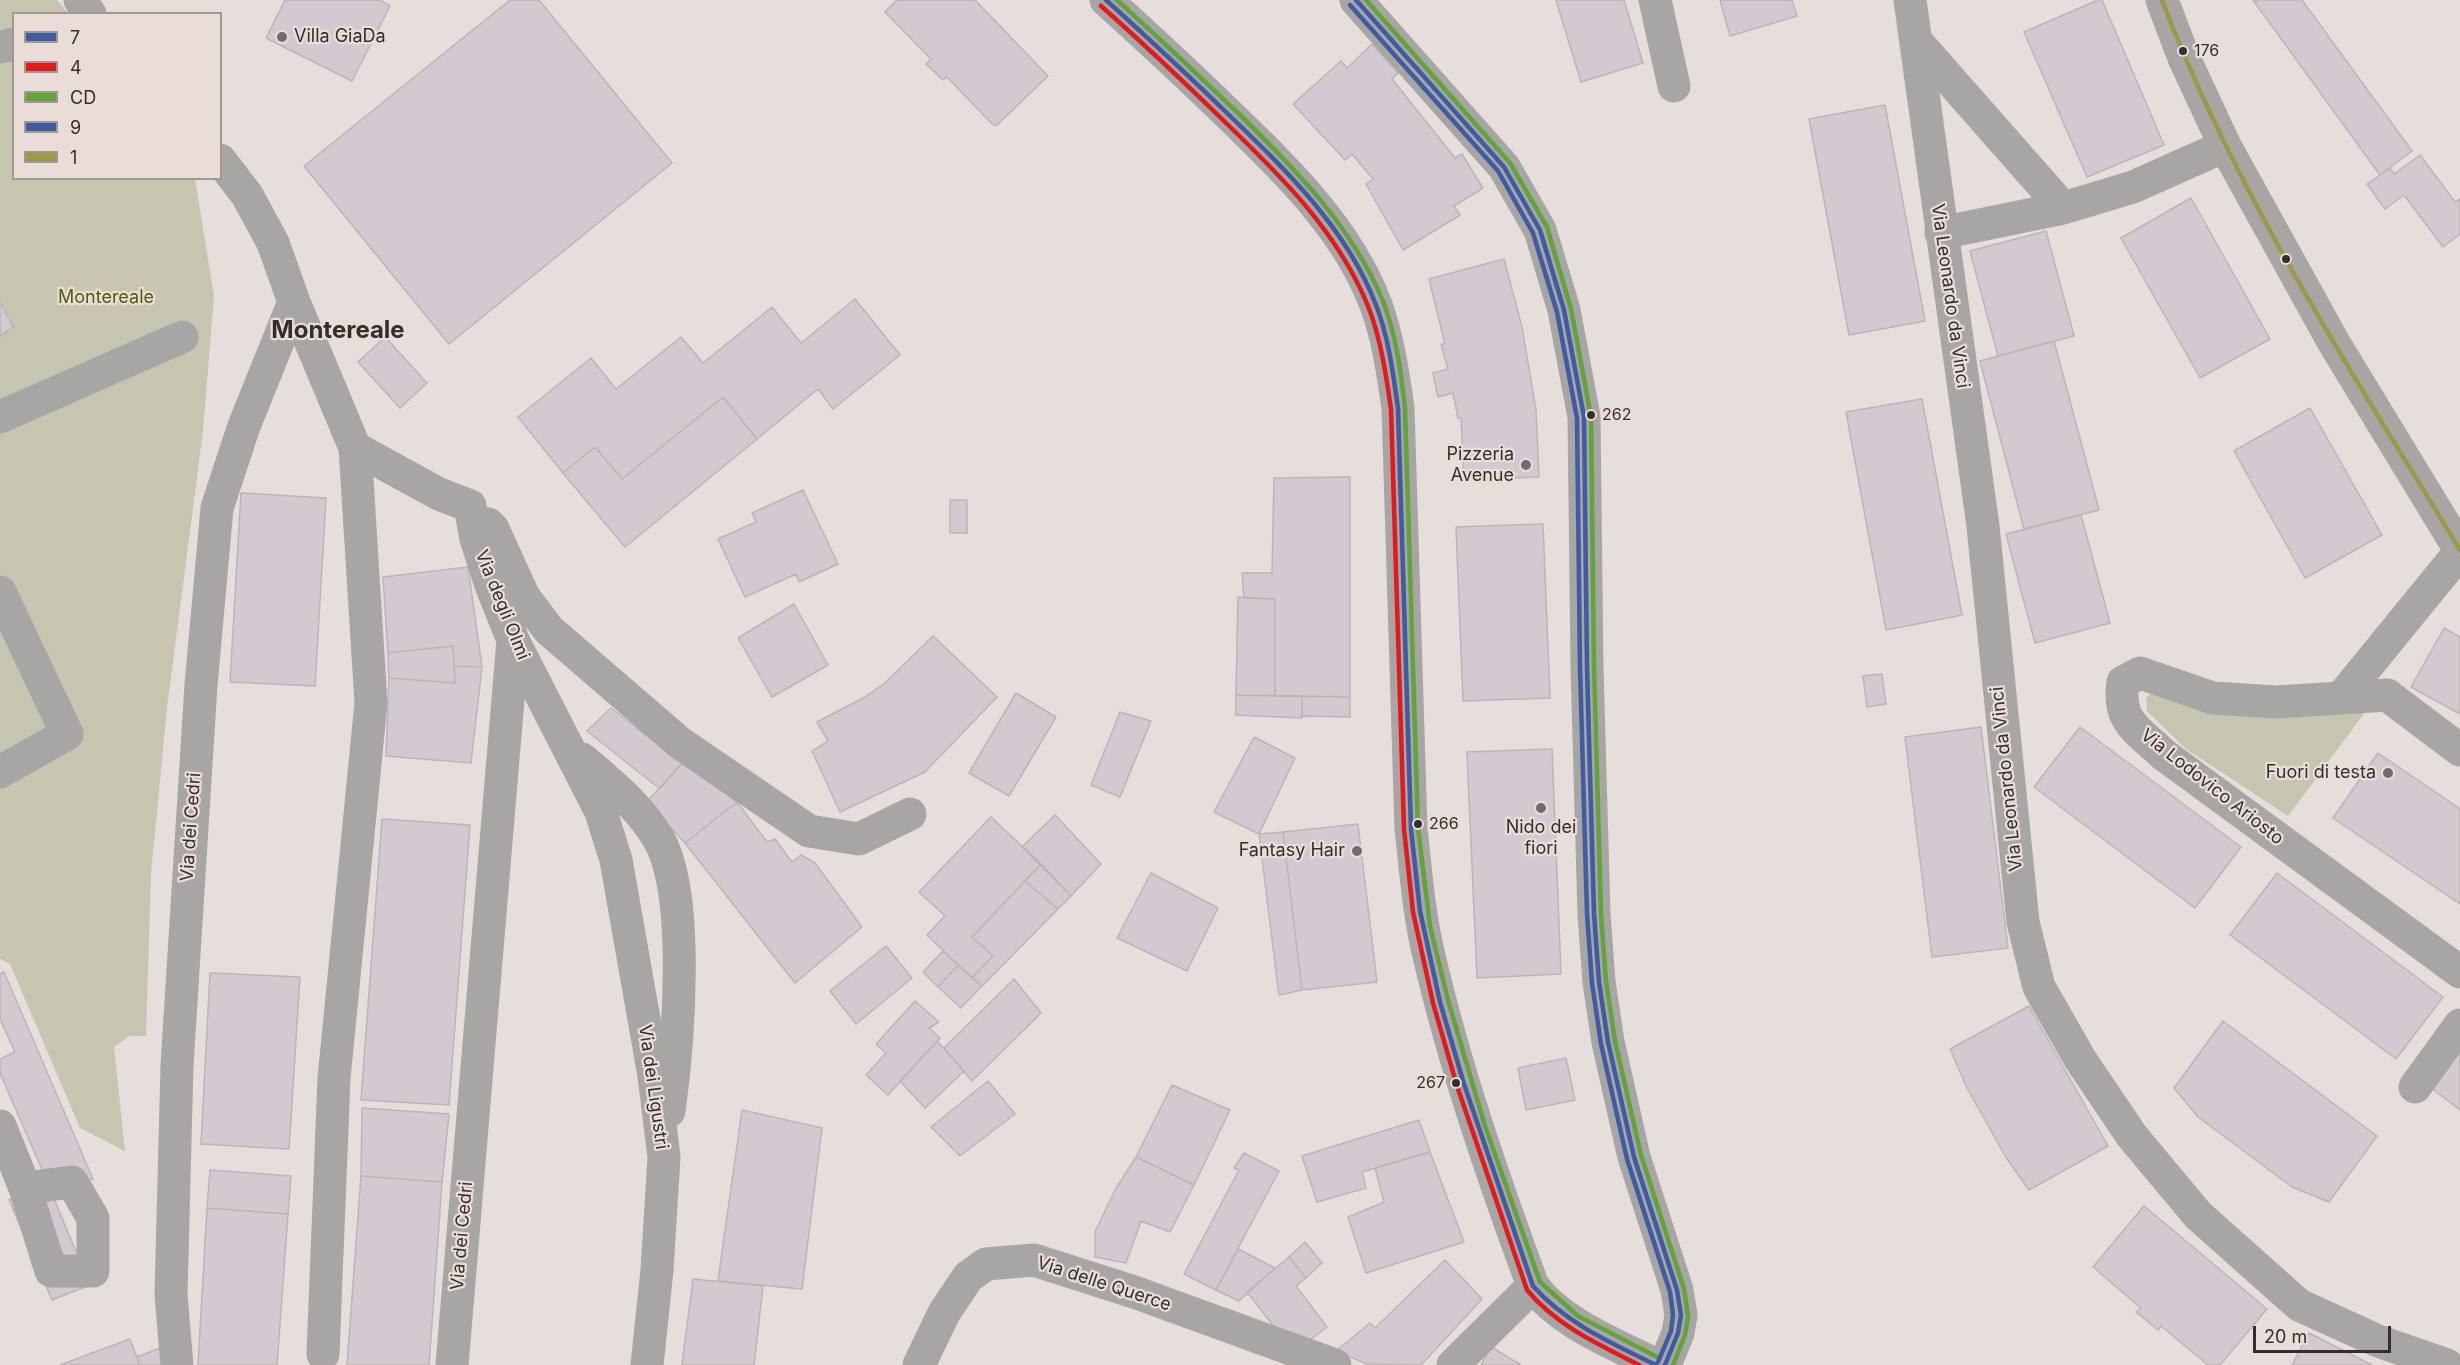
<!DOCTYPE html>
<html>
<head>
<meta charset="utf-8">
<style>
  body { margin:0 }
  #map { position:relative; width:2460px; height:1365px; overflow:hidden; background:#e6dedb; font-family:Inter,sans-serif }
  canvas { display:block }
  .legend { position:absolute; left:12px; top:12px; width:210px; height:168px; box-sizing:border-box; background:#eaddd7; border:2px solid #a19793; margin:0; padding:8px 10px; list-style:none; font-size:18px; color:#342f2d }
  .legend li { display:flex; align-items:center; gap:12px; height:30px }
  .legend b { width:30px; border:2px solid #a19793 }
  .scale { position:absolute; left:2253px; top:1326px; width:138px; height:27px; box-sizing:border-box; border:3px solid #342f2d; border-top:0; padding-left:8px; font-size:18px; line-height:21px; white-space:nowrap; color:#342f2d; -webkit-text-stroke:4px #eaddd7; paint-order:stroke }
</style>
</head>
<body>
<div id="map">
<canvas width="2460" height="1365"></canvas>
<ul class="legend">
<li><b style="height:8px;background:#3e5ba3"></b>7</li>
<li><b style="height:8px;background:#e4191c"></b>4</li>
<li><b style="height:8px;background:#62a33a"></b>CD</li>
<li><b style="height:8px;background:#3e5ba3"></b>9</li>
<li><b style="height:8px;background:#9c9a46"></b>1</li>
</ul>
<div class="scale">20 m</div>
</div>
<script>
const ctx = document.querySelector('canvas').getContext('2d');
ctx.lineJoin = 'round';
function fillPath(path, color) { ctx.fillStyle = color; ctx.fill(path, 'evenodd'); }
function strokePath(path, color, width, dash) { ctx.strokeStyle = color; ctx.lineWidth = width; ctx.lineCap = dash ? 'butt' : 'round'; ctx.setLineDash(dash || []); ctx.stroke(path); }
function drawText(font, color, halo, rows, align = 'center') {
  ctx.font = font + ' Inter,sans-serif'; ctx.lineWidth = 4.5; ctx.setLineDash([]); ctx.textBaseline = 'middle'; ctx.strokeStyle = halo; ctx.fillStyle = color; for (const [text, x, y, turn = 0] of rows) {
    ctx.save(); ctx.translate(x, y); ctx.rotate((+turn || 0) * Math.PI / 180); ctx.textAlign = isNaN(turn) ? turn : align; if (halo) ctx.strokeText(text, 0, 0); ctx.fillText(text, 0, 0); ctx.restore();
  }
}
const green = new Path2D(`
  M0,0H57L68,13L14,14V178L195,179L214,296L203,431L167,708L151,874L146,1036H130L114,1047L125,1151L80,1128L10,964L0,959Z
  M2154,691L2366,711L2288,816L2186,749L2147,711L2146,698Z`);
const building = new Path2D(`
  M285,0H380L390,6L352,81L266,38Z
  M510,0H539L672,163L449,344L304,166Z
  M897,0H975L1048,76L997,125H993L947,77L943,80L926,64L931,59L885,12Z
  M1556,0H1624L1643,63L1581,82Z
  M1720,0H1792L1797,16L1730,36Z
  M2098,0H2102L2164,145L2087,177L2024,32Z
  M2253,0H2302L2412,151L2380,175Z
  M1372,44L1398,73L1392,79L1455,158L1462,154L1483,188L1454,206L1460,215L1403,250L1366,184L1373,179L1352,154L1345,160L1293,104L1341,61L1347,68Z
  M1885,105L1925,321L1849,335L1809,119Z
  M2420,155L2455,202L2460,199V234L2443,247L2404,195L2385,209L2367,184L2390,168L2394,174Z
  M2191,198L2270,339L2200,378L2121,238Z
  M2046,231L2074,336L1998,356L1970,251Z
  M1504,259L1522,327L1536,410L1539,477L1464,480L1461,418H1458L1453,393L1438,397L1433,373L1448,369L1441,344H1445L1429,279Z
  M855,299L900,355L833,409L818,389L757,439L723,397L622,479L595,447L563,473L518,417L591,358L616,389L681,337L703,363L772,307L801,343Z
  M0,302L13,327L0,336Z
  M385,337L427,383L400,408L358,362Z
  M2054,341L2099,510L2024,529L1980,361Z
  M723,397L757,439L625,547L563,473L595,447L622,479Z
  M1922,399L1962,615L1886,630L1846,412Z
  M2310,408L2382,535L2305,578L2234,451Z
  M1350,477V697L1275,696V599L1244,598L1242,573H1272L1274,478Z
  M803,490L838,564L799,582L796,574L745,597L718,539L756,522L752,513Z
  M241,493L326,498L315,686L230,682Z
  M950,500H967V533H950Z
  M2081,515L2110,623L2035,643L2006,534Z
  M1543,524L1550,698L1463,701L1456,527Z
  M468,567L482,667L454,666L453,646L388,653L383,577Z
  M1238,597L1275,599V696L1236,695Z
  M794,604L828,665L772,697L738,638Z
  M2444,628L2460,637V714L2411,687Z
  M933,636L997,697L925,772L840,812L812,751L828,741L817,722L865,697L885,683Z
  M453,646L455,683L389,678L388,653Z
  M454,666L482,667L471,763L386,756L389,678L455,683Z
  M1882,674L1886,704L1867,707L1863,676Z
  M1016,693L1056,717L1009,796L969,773Z
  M1236,695L1302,696V718L1236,715Z
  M1302,696L1350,697V717L1302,716Z
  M611,708L682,763L660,789L587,731Z
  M1120,712L1151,721L1120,797L1091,785Z
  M1981,727L2008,948L1932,957L1905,737Z
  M2080,727L2241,847L2195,908L2034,787Z
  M1254,737L1295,758L1259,834L1214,812Z
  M1552,749L1561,974L1477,978L1467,752Z
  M2378,753L2460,809V904L2333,818Z
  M682,763L737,802L685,843L647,802Z
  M737,802L767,842L775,839L792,862L801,855L815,863L862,927L795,983L685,843Z
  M1055,815L1101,864L1071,896L1022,847Z
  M991,817L1041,864L972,937L993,956L972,978L927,935L945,916L919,892Z
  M382,819L470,825L449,1105L361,1100Z
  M1358,824L1377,982L1302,990L1283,832Z
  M1283,832L1302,990L1279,995L1259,834Z
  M1041,864L1071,896L1058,909L1025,881Z
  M1151,873L1218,908L1187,971L1117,938Z
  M2277,873L2443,997L2396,1059L2230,935Z
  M1025,881L1058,909L982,986L972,978L993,956L972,937Z
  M886,946L912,978L856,1024L830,991Z
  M943,951L958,965L938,987L923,972Z
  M958,965L982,986L961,1008L938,987Z
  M4,972L93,1179L54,1197L0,1073V1059L15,1052L0,1019V974Z
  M210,973L300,977L289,1149L201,1144Z
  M1014,979L1041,1013L972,1081L944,1048Z
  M915,1001L939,1022L929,1028L940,1038L888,1095L866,1075L886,1053L876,1044Z
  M2029,1006L2108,1146L2029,1190L2007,1159L1967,1088L1950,1049Z
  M2223,1021L2377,1136L2329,1202L2292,1187L2198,1117L2174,1088Z
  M937,1041L964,1071L925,1108L900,1081Z
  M2460,1049V1110L2431,1088Z
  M1566,1058L1575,1100L1526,1110L1518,1068Z
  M988,1081L1015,1114L960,1156L931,1127Z
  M1172,1085L1230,1110L1194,1185L1136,1157Z
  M362,1108L449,1114L442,1182L361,1176Z
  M742,1110L822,1128L802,1289L718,1281Z
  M1419,1120L1430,1152L1362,1172L1366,1188L1317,1202L1302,1156Z
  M1430,1152L1464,1242L1366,1273L1348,1217L1384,1202L1375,1168Z
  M1244,1153L1279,1171L1216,1290L1184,1274L1239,1170L1234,1168Z
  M1136,1157L1194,1185L1170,1232L1141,1221L1126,1263L1095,1257V1232L1115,1190Z
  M210,1170L291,1176L288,1214L207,1208Z
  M361,1176L442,1182L429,1365H347Z
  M47,1182L90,1285L52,1300L9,1200Z
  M2144,1206L2267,1309L2220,1365H2208L2161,1326L2158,1330L2136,1312L2141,1308L2093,1267Z
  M207,1208L288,1214L277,1365H198Z
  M1305,1242L1322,1263L1306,1278L1289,1257Z
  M1238,1249L1275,1268L1239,1301L1216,1290Z
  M1289,1257L1306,1278L1296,1286L1327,1327L1309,1341L1275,1328L1247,1292Z
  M1445,1260L1482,1299L1421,1365L1367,1364L1336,1351L1370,1323L1375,1328Z
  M693,1279L763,1286L754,1365H682Z
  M2309,1333L2372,1365H2292Z
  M130,1339L140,1365H60Z
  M1491,1347L1521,1365H1481Z
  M160,1348L164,1365H140L137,1357Z`);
const pedestrian = new Path2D(`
  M0,417L182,337
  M0,592L67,734L0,772`);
const minor = new Path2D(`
  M80,0L90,14
  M1356,0L1504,167L1540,230L1564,310L1584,417L1587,667L1594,914L1599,982L1608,1042L1634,1157L1677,1290L1681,1315L1678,1333L1665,1365
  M1655,0L1674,86
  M1910,0L1983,526L2023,922L2039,987L2080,1059L2132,1136L2198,1215L2299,1305L2378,1341L2447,1365
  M1916,41L2063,208L1941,233
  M0,47L14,44
  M220,160L247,195L273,243L294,302L355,448L439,494L470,506L476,539L491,585L513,640L601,812L616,860L654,1076L664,1157L657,1270L647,1365
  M2063,208L2133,187L2225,146
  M488,524L493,529L524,597L549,630L680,743L809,831L859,839L910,814
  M2460,552L2341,698L2276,702L2213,698L2140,673L2123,682C2117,722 2137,729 2164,755L2460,972
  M2341,698L2387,695L2460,750
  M582,759C610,783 639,806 658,838C691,893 678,1047 669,1111
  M2415,1087L2460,1025
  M0,1126L25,1188L51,1271H93V1218L72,1182L25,1188
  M323,1354L334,1078L371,703L355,448
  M177,1365L171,1295L177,1065L201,685L217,508L244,426L294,302
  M452,1365L513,640
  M919,1365L944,1313L968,1277L986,1264L1034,1260L1134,1292L1335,1365
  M1453,1365L1533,1286`);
const tertiary = new Path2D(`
  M1106,0C1147,37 1187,74 1226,112C1284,168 1347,228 1376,305C1388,338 1393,373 1398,408L1411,829C1416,873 1419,917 1430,960C1456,1071 1494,1180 1533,1286C1563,1325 1614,1343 1656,1365
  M2162,0L2184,58L2225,146L2334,343L2460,550`);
const bus1 = new Path2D(`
  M1106,0C1148,38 1189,76 1229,115C1287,171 1347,229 1376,305C1389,338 1393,374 1398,408L1411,829L1420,911L1440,1002L1464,1084L1533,1286C1567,1324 1611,1343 1656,1365
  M1356,0L1504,167L1540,230L1564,310L1584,417L1587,667L1594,914L1599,982L1608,1042L1634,1157L1677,1290L1681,1315L1678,1333L1665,1365`);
const bus2 = new Path2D(`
  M1101,6C1143,43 1184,82 1224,121C1281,176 1338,232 1368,306C1381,339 1386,375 1391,409L1404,829L1413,912L1433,1003L1457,1086L1527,1290C1557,1326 1598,1344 1639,1365`);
const bus3 = new Path2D(`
  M1117,0C1158,37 1197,74 1237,112C1294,168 1352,226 1383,301C1396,335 1401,372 1405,408L1418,828L1430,926L1448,1000L1484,1123L1540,1282L1578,1316L1659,1358
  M1366,0L1510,163L1547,227L1571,309L1591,417L1594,667L1601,914L1606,981L1615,1041L1641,1155L1684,1289L1688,1316L1685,1335L1673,1365`);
const bus4 = new Path2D(`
  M1350,5L1498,171L1533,233L1557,312L1577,418L1580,667L1587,914L1592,983L1601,1044L1627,1159L1670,1292L1673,1315L1671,1331L1658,1362`);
const bus5 = new Path2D(`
  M2162,0C2236,195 2352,372 2460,550`);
const markers = [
  [282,37,6,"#726c6a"],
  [2183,51,5,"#342f2d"],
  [2286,259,5,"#342f2d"],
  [1591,415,5,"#342f2d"],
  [1526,465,6,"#726c6a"],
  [2388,773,6,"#726c6a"],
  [1541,808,6,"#726c6a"],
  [1418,824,5,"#342f2d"],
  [1357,851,6,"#726c6a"],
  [1456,1083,5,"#342f2d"]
];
const busNames = [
  ["176",2194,51],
  ["262",1602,415],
  ["266",1429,824],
  ["267",1445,1083,"right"]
];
const poiNames = [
  ["Villa GiaDa",294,37,"left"],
  ["Pizzeria",1514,455],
  ["Avenue",1514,476],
  ["Fuori di testa",2376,773],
  ["Nido dei",1541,828,"center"],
  ["fiori",1541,849,"center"],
  ["Fantasy Hair",1345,851]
];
const streetNames = [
  ["Via Leonardo da Vinci",1950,296,82],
  ["Via degli Olmi",502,605,68],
  ["Via Leonardo da Vinci",2007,779,-96],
  ["Via Lodovico Ariosto",2212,787,38],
  ["Via dei Cedri",191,827,-86],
  ["Via dei Ligustri",653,1087,82],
  ["Via dei Cedri",462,1236,-85],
  ["Via delle Querce",1104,1284,18]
];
const parkNames = [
  ["Montereale",106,298]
];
const districtNames = [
  ["Montereale",338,331]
];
fillPath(green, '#c6c5b0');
fillPath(building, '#d3cad1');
strokePath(building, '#bbb5b6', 1.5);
strokePath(pedestrian, '#a8a5a5', 33);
strokePath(minor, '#a8a5a5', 33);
strokePath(tertiary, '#a8a5a5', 33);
strokePath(bus1, '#3e5ba3', 4.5);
strokePath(bus2, '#e4191c', 4.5);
strokePath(bus3, '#62a33a', 4.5);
strokePath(bus4, '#3e5ba3', 4.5);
strokePath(bus5, '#9c9a46', 4.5);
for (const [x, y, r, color] of markers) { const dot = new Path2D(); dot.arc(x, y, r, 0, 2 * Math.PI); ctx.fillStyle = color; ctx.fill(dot); strokePath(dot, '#eaddd7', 2); }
drawText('16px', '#342f2d', '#eaddd7', busNames, 'left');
drawText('18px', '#342f2d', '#eaddd7', poiNames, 'right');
drawText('18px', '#342f2d', '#eaddd7', streetNames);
drawText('18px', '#535a0c', '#eaddd7', parkNames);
drawText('bold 24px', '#342f2d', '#eaddd7', districtNames);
</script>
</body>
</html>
